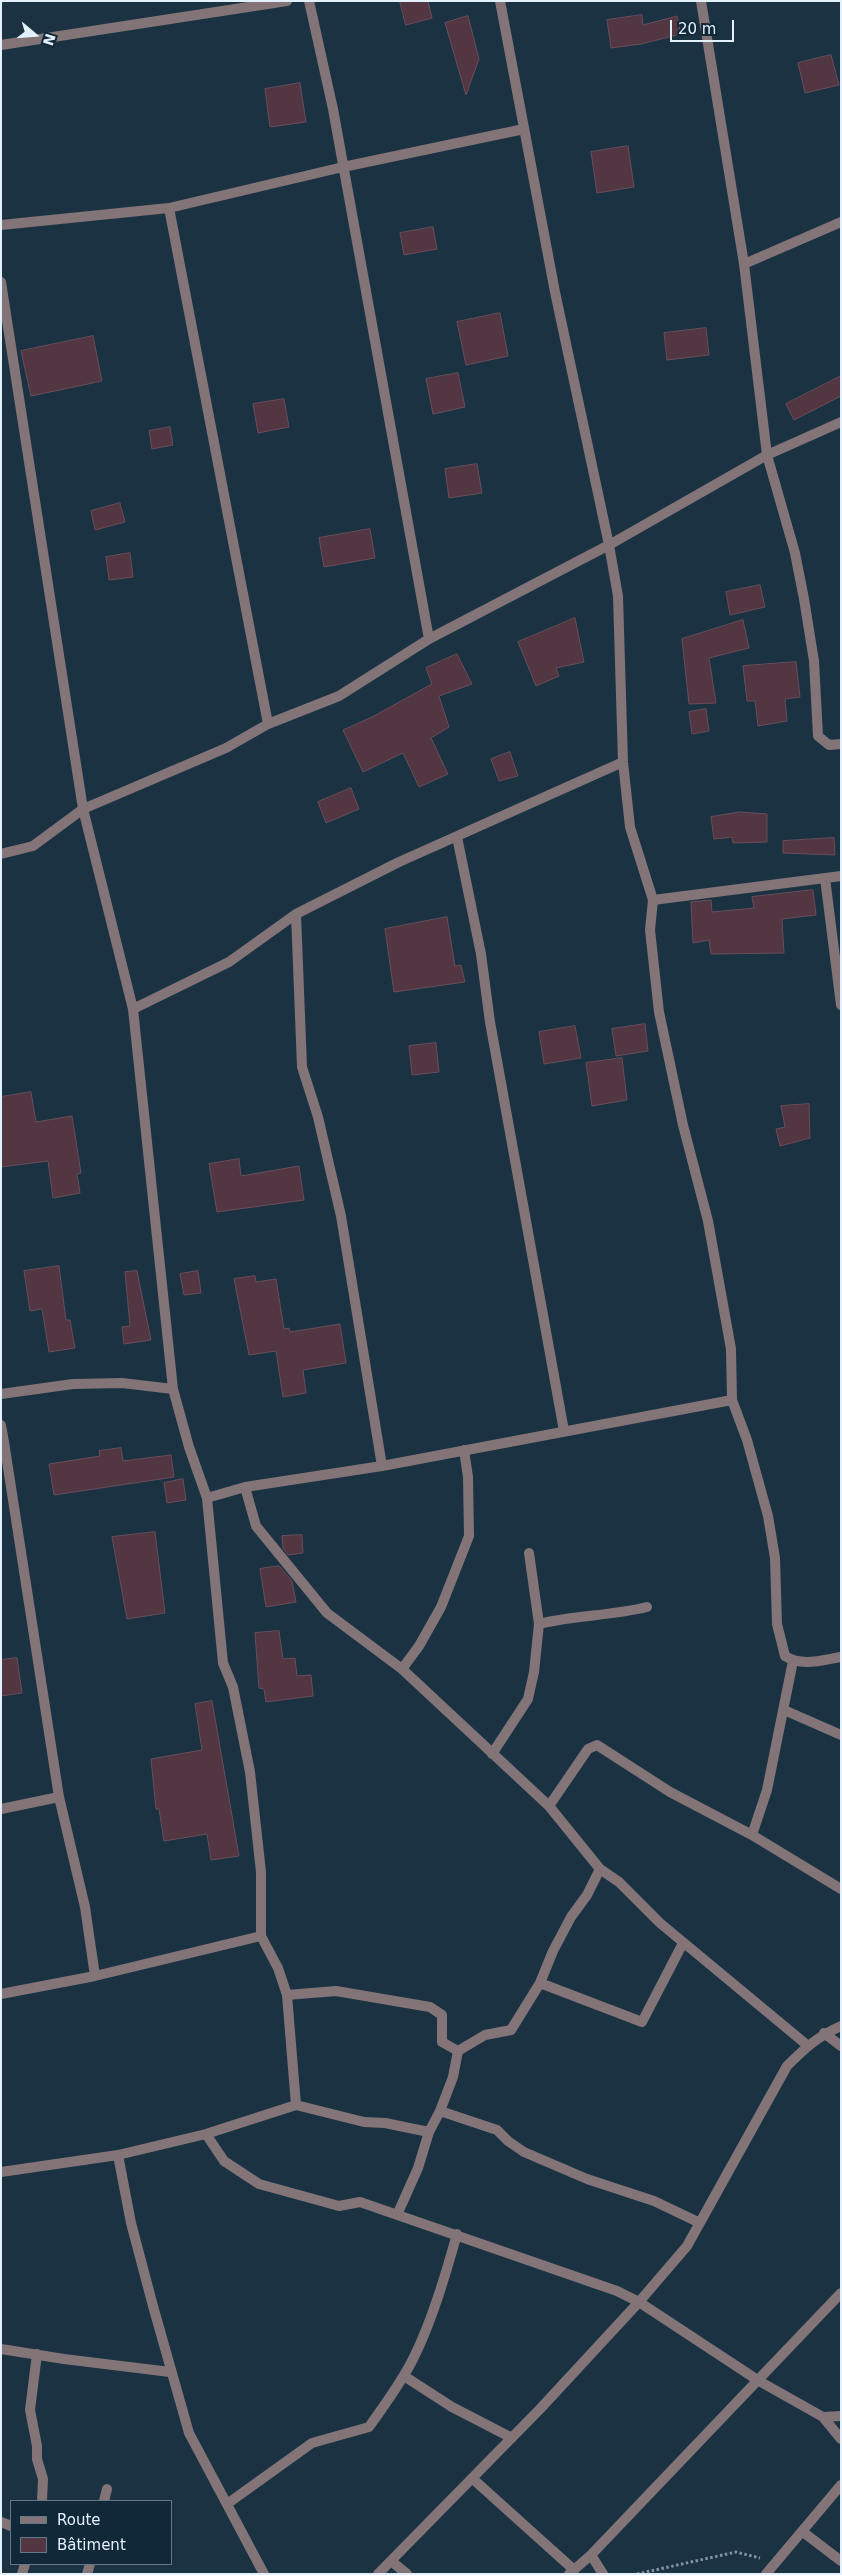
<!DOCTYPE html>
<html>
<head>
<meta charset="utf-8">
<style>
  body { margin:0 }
  #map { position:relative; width:842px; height:2575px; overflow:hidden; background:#1b3243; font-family:"DejaVu Sans",sans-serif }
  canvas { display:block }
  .frame { position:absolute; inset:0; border:2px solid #e3f1fd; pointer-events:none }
  .legend { position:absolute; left:10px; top:2500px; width:162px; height:65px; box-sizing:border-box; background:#112839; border:1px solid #657887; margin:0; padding:6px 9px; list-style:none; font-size:15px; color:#e3f1fd }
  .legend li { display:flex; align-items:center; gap:10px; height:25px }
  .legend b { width:25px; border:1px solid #657887 }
  .north { position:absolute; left:10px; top:10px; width:50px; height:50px; -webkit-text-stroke:4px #112839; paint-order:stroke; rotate:108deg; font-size:14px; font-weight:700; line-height:20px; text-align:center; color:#e3f1fd }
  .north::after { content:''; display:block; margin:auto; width:18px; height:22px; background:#e3f1fd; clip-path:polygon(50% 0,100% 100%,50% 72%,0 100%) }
  .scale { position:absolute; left:670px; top:20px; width:64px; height:22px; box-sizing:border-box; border:2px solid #e3f1fd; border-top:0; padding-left:6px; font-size:15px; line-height:18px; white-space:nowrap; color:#e3f1fd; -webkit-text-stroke:4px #112839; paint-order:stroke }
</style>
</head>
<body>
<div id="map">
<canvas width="842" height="2575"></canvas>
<div class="frame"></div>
<ul class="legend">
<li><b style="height:6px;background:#837477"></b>Route</li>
<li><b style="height:14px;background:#523642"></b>Bâtiment</li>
</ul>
<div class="north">N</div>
<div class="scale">20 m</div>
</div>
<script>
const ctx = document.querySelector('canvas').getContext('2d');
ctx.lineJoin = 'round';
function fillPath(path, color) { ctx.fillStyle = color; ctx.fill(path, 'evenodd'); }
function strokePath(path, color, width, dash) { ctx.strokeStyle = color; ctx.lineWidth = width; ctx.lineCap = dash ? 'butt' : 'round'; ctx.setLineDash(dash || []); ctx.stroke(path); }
const building = new Path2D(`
  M400,1H428L432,18L406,25Z
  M642,15L643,25L677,16L681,34L641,44L611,48L607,20Z
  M468,16L479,59L466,95L445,23Z
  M831,55L839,85L805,93L798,63Z
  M300,83L306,122L270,127L265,89Z
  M628,146L634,187L597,193L591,152Z
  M433,227L437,249L404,255L400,233Z
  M500,313L508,356L466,365L457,322Z
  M706,328L709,355L667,360L664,333Z
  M93,336L102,381L31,396L21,351Z
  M458,373L465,407L433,414L426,379Z
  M841,376V396L794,420L786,404Z
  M284,399L289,427L258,433L253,404Z
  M170,427L173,445L152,449L149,431Z
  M477,464L482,493L449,498L445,469Z
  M120,503L125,522L95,530L91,511Z
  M370,529L375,558L324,567L319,538Z
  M130,553L133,577L109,580L106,557Z
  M760,585L765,607L730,615L726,592Z
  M575,618L584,662L556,668L559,676L536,686L518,642Z
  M743,620L749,648L709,658L716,703L689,704L682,639Z
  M457,654L472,684L439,696L449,727L431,738L448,774L419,787L403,753L363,772L343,730L372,717L432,684L426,668Z
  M796,662L800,697L785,699L787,721L758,726L755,701H747L743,666Z
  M706,709L709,731L692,734L689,712Z
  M510,752L518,776L499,781L491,759Z
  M351,788L359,809L326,823L318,802Z
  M740,812L767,814V842L733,843L732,837L714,839L711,817Z
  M834,838L835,855L783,853V841Z
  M813,890L816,915L782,919L784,953L711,954L709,940L693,943L691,902L711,900L712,912L754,908L752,897Z
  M447,917L455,966L461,965L465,982L394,992L385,929Z
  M645,1024L648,1051L616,1056L612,1029Z
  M575,1026L581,1058L544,1064L539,1032Z
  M436,1043L439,1072L412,1075L409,1046Z
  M622,1058L627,1100L592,1106L586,1063Z
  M31,1092L36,1122L72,1116L81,1173L77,1174L80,1193L53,1198L48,1161L1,1167V1097Z
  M809,1104L810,1138L780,1146L776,1129L785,1127L781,1106Z
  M239,1159L241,1176L299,1166L304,1200L217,1212L209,1164Z
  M59,1266L66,1320H70L75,1348L49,1352L42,1309L30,1311L24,1271Z
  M137,1271L151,1340L124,1344L122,1327L130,1326L125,1272Z
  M198,1271L201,1293L184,1295L180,1274Z
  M255,1276L256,1282L276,1279L284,1329L289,1328L290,1332L340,1324L346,1363L303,1370L306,1393L283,1397L276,1351L249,1355L234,1279Z
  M121,1448L123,1461L171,1455L174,1477L54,1495L49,1464L100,1456L99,1451Z
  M183,1479L186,1500L167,1503L164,1483Z
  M155,1532L165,1613L127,1619L112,1537Z
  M302,1535L303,1553L288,1555L283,1548L282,1536Z
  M279,1566L292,1581L296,1602L266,1607L260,1569Z
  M279,1631L283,1659L295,1658L297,1676L311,1675L313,1696L266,1702L264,1689L259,1688L255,1633Z
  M17,1658L22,1693L1,1696V1660Z
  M212,1701L239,1856L211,1860L207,1834L164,1841L159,1809H156L151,1759L202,1750L195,1704Z`);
const path = new Path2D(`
  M637,2574L736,2552L760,2558`);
const minor = new Path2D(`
  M309,1L333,109L429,639
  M500,1L555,292L609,545L618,596L623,762L630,827L653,900L650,930L659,1012L683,1125L708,1221L731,1349L732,1400L747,1440L768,1516L775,1558L777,1624L785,1656C802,1667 822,1660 841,1657
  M701,1L744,264L767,455L795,553L804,599L814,661L818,736L829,745L841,744
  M1,45L287,1
  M169,208L268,724
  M1,225L169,208L343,167L524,129
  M744,264L841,222
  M1,282L83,809L133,1009L173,1389
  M457,837L481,954L490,1022L564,1431
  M1,854L33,846L83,809L226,748L268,724L339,696L429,639L609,545L767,455L841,422
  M825,878L841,1005
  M653,900L841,876
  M296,914L302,1067L318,1117L341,1216L382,1466
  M133,1009L229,962L296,914L399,862L623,762
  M1,1394L73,1384L122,1383L173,1389L189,1447L207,1498L223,1663L233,1687L250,1772L261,1872V1936L278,1968L287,1995L296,2105
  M1,1425L4,1442
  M1,1443L4,1442L59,1797
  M245,1487L256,1526L327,1613L402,1669L549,1806L600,1869L619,1882L660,1923L807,2045
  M207,1498L245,1487L382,1466L732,1400
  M529,1553L539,1624
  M402,1669L419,1646L441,1607L469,1536L468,1477L464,1450
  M784,1710L841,1735
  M492,1754L528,1699L534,1672L539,1624C575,1615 611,1616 647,1607
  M549,1806L588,1749L597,1745L670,1792L752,1835L841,1889
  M1,1809L59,1797L85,1907L95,1976
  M752,1835L767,1790L793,1661
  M540,1983L642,2022L683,1943
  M1,1994L95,1976L261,1936
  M287,1995L336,1991L430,2007L442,2015V2042L458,2051
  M824,2033L841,2046
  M440,2111L453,2077L458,2051L485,2035L511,2030L540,1983L553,1951L571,1917L587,1895L600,1869
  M206,2134L224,2161L259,2184L339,2206L360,2202L617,2291L639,2302L759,2381L823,2417L841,2416
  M118,2155L131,2223L153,2306L189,2433L264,2574
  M1,2172L118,2155L206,2134L296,2105L364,2122L385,2123L429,2132
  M397,2215L418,2168L429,2132L440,2111L497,2130L508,2141L524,2152L587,2179L654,2201L700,2223
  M1,2349L64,2359L170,2372
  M37,2354L30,2410L37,2446V2459L43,2479L42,2501
  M404,2376L452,2407L512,2438
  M823,2417L841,2439
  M473,2479L573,2569
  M104,2501L107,2489
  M227,2504L312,2443L369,2427C385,2404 402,2382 414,2357C432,2321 446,2273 457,2234
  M1,2522L11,2526
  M803,2532L841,2561
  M591,2555L603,2574
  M391,2561L407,2574
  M22,2574L25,2564
  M87,2574L90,2564
  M378,2574L540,2409L639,2302L687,2246L787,2066C804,2049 818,2036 841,2026
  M569,2574L591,2555L841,2293
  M766,2574L841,2485`);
fillPath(building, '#523642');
strokePath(building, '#6a4d59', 1);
strokePath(path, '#8294a3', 3, [2.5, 2.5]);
strokePath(minor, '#837477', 10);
</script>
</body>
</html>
